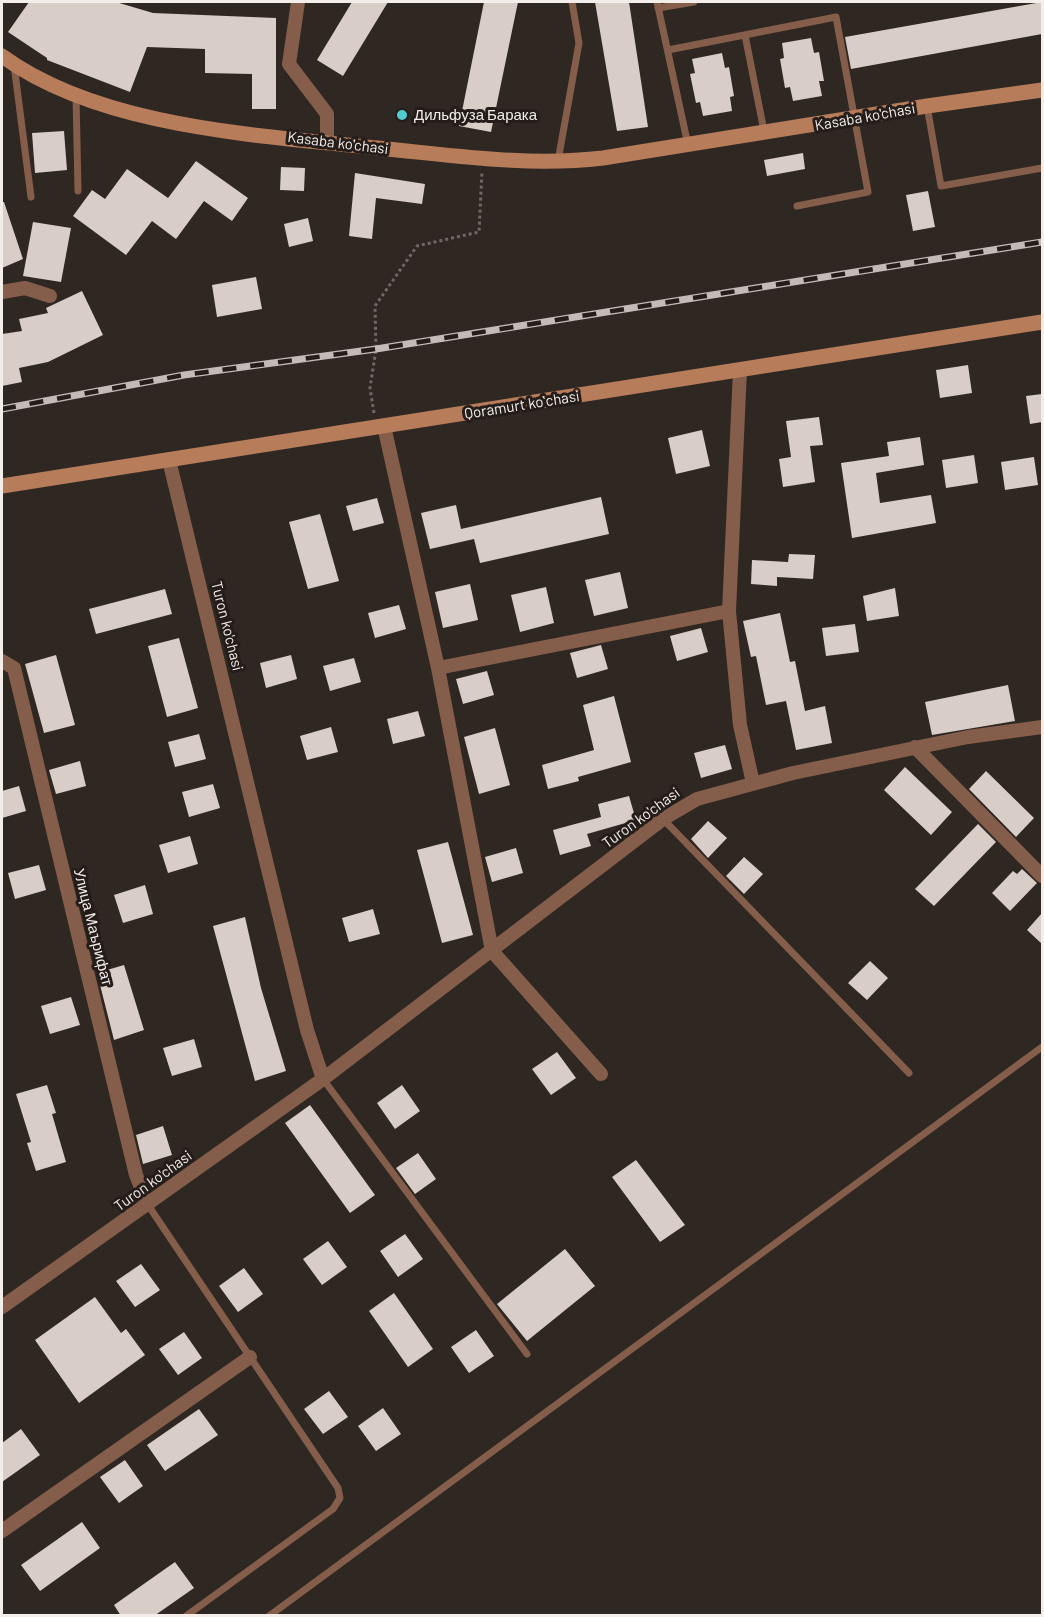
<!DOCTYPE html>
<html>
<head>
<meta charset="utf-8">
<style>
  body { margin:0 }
  #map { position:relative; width:1044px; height:1617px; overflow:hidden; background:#2f2722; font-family:Barlow,sans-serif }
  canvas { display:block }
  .frame { position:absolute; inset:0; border:3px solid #f4eeeb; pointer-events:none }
</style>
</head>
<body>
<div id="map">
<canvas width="1044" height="1617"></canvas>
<div class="frame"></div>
</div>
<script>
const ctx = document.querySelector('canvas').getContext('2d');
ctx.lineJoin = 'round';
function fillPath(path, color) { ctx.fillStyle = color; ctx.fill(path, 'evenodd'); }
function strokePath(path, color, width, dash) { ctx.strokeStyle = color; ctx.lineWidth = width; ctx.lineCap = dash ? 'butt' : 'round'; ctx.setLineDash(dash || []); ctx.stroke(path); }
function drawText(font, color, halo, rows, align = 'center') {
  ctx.font = font + ' Barlow,sans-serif'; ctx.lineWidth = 6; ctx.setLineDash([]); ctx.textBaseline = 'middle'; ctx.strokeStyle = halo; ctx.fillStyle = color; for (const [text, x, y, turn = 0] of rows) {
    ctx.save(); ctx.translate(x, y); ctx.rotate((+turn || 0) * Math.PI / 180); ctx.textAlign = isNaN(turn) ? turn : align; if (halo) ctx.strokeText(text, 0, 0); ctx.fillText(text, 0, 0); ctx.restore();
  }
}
const building = new Path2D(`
  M29,2H116L153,13L276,18V109H252V74L205,73V49L147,47L130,92L47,60V58L8,32Z
  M352,2H388L343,76L317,60Z
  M484,2H518L491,132L459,126Z
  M595,2H629L648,127L617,131Z
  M1042,2V34L851,69L845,37Z
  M811,38L814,53L819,52L824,81H819L822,96L793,101L790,87L785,88L780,59L784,58L782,43Z
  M722,53L725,68L729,67L734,96L730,97L732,111L703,116L700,102L696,103L690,74L695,73L692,59Z
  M64,131L67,170L35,173L32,133Z
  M803,153L805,169L767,176L764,160Z
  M196,161L248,198L232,221L204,201L176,239L152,221L126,255L73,216L92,190L105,199L127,169L168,198Z
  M281,167L305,168L304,191L280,190Z
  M355,173L425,184L422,204L376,198L372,239L349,236Z
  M928,191L935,227L913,231L906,195Z
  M2,202H4L23,259L2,268Z
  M308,218L313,241L289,247L284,224Z
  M33,222L71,228L61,282L23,276Z
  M256,277L262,309L217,317L212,285Z
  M82,291L103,335L48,362L19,368L22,382L2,386V334L22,331L19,319L48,313L46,308Z
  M968,365L972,393L940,398L936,370Z
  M1042,394V422L1030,424L1026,396Z
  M819,417L823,445L810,446L815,482L783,487L779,459L791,457L786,421Z
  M702,430L710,466L676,474L668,438Z
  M920,437L924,465L876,473L880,503L931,495L936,523L852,538L841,463L889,456L887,442Z
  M974,455L978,483L946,488L942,460Z
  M1034,457L1038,485L1005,490L1001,462Z
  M601,497L609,534L480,563L474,539L430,549L421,513L456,505L461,529Z
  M377,498L384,523L353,531L346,506Z
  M320,514L339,581L308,589L289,522Z
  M789,554L815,555L813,579L777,577V586L751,584L752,560L788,562Z
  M620,572L628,608L594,616L585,580Z
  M470,584L478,620L443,628L435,592Z
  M546,587L554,623L520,632L511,595Z
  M895,588L899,616L867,621L863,596Z
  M165,589L172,614L96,634L89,609Z
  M399,605L406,629L375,638L368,613Z
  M780,613L790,662L795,661L805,711L825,706L832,743L796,750L786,701L766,705L756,656L751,657L743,621Z
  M855,624L859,652L826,656L822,628Z
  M701,628L708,652L677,661L670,636Z
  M179,638L198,708L167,717L148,646Z
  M601,645L608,669L577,678L570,653Z
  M56,655L75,725L44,733L25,664Z
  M291,655L297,679L266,688L260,663Z
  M354,658L361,682L330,691L323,666Z
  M487,671L494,695L463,704L456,679Z
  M1008,685L1015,721L932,735L925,702Z
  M614,696L631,762L578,777L579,781L548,789L542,765L594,750L583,705Z
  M418,711L425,736L393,744L387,719Z
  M331,727L338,752L307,760L300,736Z
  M495,728L510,785L479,794L464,737Z
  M199,734L206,759L175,767L168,742Z
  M725,745L732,769L701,778L694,753Z
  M80,761L86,786L56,794L49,770Z
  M905,767L952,812L931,835L884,790Z
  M986,771L1034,818L1016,837L969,789Z
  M213,784L220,808L189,817L182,792Z
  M19,786L26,811L2,818V791Z
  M629,796L636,820L587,834L591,846L560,855L553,830L601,817L598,804Z
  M708,821L727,838L708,858L691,839Z
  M978,824L996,842L934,906L915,889Z
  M190,836L198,864L168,873L159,845Z
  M448,842L473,935L442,943L417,850Z
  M516,848L523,873L492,882L485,857Z
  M744,857L763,874L744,894L726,876Z
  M39,865L46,890L15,899L8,873Z
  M1022,869L1037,883L1010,911L992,893L1013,871L1017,874Z
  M145,885L153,914L123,923L114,895Z
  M373,909L380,934L349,942L342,918Z
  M1042,913V944L1027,930Z
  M245,917L261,988L286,1071L255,1081L213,926Z
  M870,961L888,978L867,1000L848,983Z
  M124,965L144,1030L114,1040L97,973Z
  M71,997L80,1025L50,1034L41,1006Z
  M194,1039L202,1067L172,1076L163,1048Z
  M557,1052L576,1078L551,1095L532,1069Z
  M47,1085L56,1113L52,1114L66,1162L36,1171L27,1143L31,1142L16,1094Z
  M402,1085L420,1111L395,1129L377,1103Z
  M310,1105L375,1195L350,1213L285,1123Z
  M163,1126L172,1155L143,1164L136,1135Z
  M418,1153L436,1179L415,1194L396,1168Z
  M636,1160L685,1225L660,1242L612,1177Z
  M405,1234L423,1259L398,1277L380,1251Z
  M328,1241L347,1267L322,1285L303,1259Z
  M565,1249L595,1286L527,1341L497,1304Z
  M141,1264L160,1290L135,1307L116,1281Z
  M244,1268L263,1294L238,1312L219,1286Z
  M394,1293L433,1349L408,1367L369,1311Z
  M95,1297L121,1333L126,1329L145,1355L79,1403L35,1340Z
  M476,1330L494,1356L469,1373L451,1347Z
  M184,1332L202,1358L178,1375L159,1349Z
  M329,1391L348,1417L323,1434L304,1409Z
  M383,1408L401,1434L376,1451L358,1426Z
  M199,1409L218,1435L165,1471L147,1445Z
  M21,1429L40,1455L2,1482V1443Z
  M125,1460L143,1486L119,1503L100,1477Z
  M82,1522L100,1548L40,1591L21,1565Z
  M175,1562L194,1588L154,1616H121L114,1605Z`);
const path = new Path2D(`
  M374,413L370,388L376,349L375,306L417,246L479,232L482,172`);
const lane = new Path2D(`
  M657,2L688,145
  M658,8L694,2
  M745,35L764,131
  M668,50L836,17L868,192L797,206
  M14,65L31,197
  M76,95L78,191
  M927,106L941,186L1042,168
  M558,161L579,43L572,2
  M663,819L909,1073
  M323,1079L527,1354
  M148,1205L338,1488L340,1498L333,1509L186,1616
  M269,1616L1042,1047`);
const street = new Path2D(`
  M298,2L289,64L327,114V142
  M2,292L25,288L50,296
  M740,370L729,611L740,725L753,783
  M384,426L438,668L492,951L601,1074
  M169,460L307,1030L323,1079
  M2,661L14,668L136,1175L148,1205
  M438,668L729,611
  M915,747L1042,876
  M2,1307L323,1079L663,819L697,799L793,773L968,737L1042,727
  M2,1531L250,1357`);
const secondary = new Path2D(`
  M2,56C101,128 258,135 377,148C452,155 527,167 603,158L927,106L1042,90
  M2,486L1042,322`);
const rail = new Path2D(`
  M2,409L184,375L376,349L1042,242`);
const markers = [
  [402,115,6,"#51ccd2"]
];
const poiNames = [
  ["Дильфуза Барака",414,115]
];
const streetNames = [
  ["Kasaba ko'chasi",865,117,-10],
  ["Kasaba ko'chasi",338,143,7],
  ["Qoramurt koʻchasi",522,405,-9],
  ["Turon ko'chasi",227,626,76],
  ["Turon ko'chasi",641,818,-36],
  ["Улица Маърифат",93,927,76],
  ["Turon ko'chasi",153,1181,-36]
];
fillPath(building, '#d8cdc7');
strokePath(path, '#6f6864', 3, [3, 3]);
strokePath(lane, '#845e4a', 7);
strokePath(street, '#845e4a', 14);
strokePath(secondary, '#b77c5a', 15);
strokePath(rail, '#c2bbb8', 7);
strokePath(rail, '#251d19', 4.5, [14]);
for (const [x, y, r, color] of markers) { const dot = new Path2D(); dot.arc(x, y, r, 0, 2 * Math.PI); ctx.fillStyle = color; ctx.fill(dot); strokePath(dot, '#251d19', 2); }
drawText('15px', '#f4eeeb', '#251d19', poiNames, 'left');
drawText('15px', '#f4eeeb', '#251d19', streetNames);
</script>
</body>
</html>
